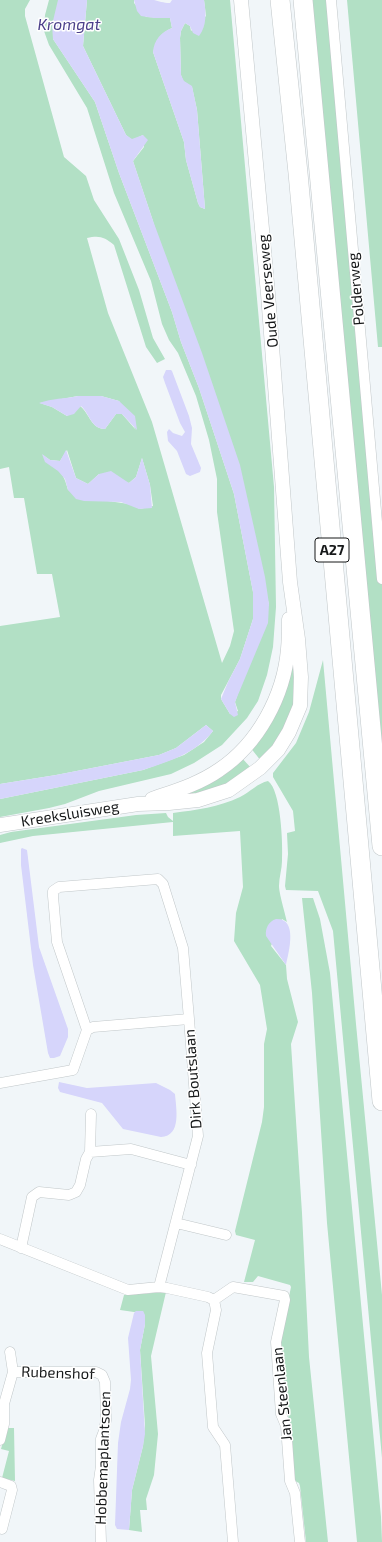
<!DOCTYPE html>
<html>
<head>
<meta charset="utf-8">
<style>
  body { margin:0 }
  canvas { display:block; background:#f1f6f9 }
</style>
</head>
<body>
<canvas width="382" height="1542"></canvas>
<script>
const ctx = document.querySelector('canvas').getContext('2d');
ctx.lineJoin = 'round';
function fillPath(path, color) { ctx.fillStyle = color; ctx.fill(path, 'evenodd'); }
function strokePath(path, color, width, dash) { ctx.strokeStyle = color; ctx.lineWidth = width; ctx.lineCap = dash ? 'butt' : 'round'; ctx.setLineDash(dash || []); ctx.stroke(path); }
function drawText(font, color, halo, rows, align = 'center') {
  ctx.font = font + ' "Exo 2",sans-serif'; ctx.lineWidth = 3; ctx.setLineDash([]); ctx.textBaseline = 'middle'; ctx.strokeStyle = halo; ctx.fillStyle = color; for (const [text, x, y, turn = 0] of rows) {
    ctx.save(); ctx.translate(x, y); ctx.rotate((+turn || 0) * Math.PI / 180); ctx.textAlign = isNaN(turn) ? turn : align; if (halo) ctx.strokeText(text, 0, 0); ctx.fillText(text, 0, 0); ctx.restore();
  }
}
const green = new Path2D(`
  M0,0H30L25,9V16L64,157L86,176L94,200L119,239L139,290L153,338L165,359L157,363L146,347L114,245C105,237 99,235 87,238L108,313L152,422L222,663L230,646L234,631L217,512V479L209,440L196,396L178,353L169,340L162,324L151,281L114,193L87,108L49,45L44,31L45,15L49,0H59L53,39L95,102L119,173L172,312L181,342L199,388L234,494L253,592V619L240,659L221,695V699L230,714L238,711L235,702L269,604L152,218L133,161L144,147L143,135L132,140L126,135L83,46L87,0H134V3L146,17L170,18L172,28C160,33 157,40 153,52L184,142L186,160L198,203L200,207L205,209L197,110L192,87L183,81L181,75L180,38L181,31L185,23L190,26L191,31L206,16L204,0H230L274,487L276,607L273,647L267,675L258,701L247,718L222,745L194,763L171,774L99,791L65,804L49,808L0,817V799L143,770L184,755L204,742L213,731L206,725L176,748L159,755L56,775L0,784V626L60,617L52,574H37L24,498H14L9,467L0,469ZM78,396H101L119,401L136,430L122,414H116L105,429C91,429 90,414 80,406L67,416L52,407L40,403ZM67,450L76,478L88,484L99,474L129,483L136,477L142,458L150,485L153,506L140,509L129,504L108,501L68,490C66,483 64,475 58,470C51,464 46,464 43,455L50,460L60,461Z
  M312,0H332L382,560V757Z
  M347,0H382V347H378Z
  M293,622L294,705L278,739L261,761L250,747L261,734Z
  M323,660L356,1024L382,1295V1458L333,931L318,891L286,890L285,886L288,854L287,833L295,831L293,811L273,777V773L296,743L309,712Z
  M241,757L252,769L218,789L173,797Z
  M268,781C281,790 283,844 282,861C282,869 279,877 279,886C279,893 285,913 287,922L282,919L271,946L286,965L287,979L298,1022L291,1044L302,1213L309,1357L328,1542H306L300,1486L299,1483L295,1481L290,1422L288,1415L285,1411L280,1340L291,1287L290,1285L258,1276L253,1282H244L255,1240L236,1235L235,1231L262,1122L264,1107V1044L267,1029L260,985L234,941L236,913L243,887L240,831L173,836V822L33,836L0,843V835L11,832L136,815L166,813L168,817L173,821V813C196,810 219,807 240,797C250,792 258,783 268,781Z
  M302,898H313L320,919L330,973L381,1517L382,1542H357L327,1223L312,993Z
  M166,1292L151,1356L158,1434L154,1475L146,1499L147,1510H140L142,1532L129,1530L132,1490L143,1446L145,1425L140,1350L145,1324L143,1311L134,1312L120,1310L124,1295Z
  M7,1428H14L15,1481L2,1478L9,1451L1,1449Z`);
const water = new Path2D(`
  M58,0H87L83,46L126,135L132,139L143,135L148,140L133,161L152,218L202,353L240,465L265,577L269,604L268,623L235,702L238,715L234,717L230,714L221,699L228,682L240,659L253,619V592L234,494L199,388L181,342L172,312L119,173L95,102L53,39L52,25Z
  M134,0C140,0 148,0 154,0C159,1 163,3 170,3L172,0H204C206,12 207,26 199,36L193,33L190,26L185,23L181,31L180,38L181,75L184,81L192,86L197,110L205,209L200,207L198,203L186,160L184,142L153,52C154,40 161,32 172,28L170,18H154L141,16L137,11Z
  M166,370H171L172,371L189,416L192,428L191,444L201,468L200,472L190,476L186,474L177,451L168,441L167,432L169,429L173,433L182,436L185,432L180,423L165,383L163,377Z
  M78,396H101L119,401L135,416L137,430L122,414H116L105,429C91,429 90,414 81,406L74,414L67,416L52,407L39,403C53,398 64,399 78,396Z
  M66,450L76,478L88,484L99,474L111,471L129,483L136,477L142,458L150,485L152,508L139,509L121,502L84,501L76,499L68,490L65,479L58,471L45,462L42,454L50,460L60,461Z
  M206,725L213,731C195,754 170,761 143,770L0,799V784L56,775L159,755L176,748Z
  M22,848L27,850L28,858L39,947L68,1029V1037L60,1056L54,1058H50L48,1053L33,965L21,865V849Z
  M276,919C298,918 289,951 286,965L266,936C265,928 269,921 276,919Z
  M59,1082L87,1088L156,1083L170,1090L175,1094C176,1108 182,1136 161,1137L123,1129L102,1103L60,1092L58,1088Z
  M136,1311H143L145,1315V1324L140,1350L145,1434L143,1446L132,1490L129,1530L117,1529L115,1525L118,1443L121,1422L130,1389L131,1380L128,1338L134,1313Z`);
const street = new Path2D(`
  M331,0L382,579
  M87,1030L57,942L53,896V891L59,887L158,879L163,884L183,948L189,1019
  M0,1083L73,1070L87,1030L93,1027L189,1019L198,1136L159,1287
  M90,1152L131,1149L191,1165
  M176,1223L226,1235
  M0,1239L128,1290L159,1287L167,1288L208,1297L214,1300L216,1310L207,1353L213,1427L225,1445L233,1542
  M21,1248L32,1197L39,1192L69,1195L76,1192L80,1185L86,1159L90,1152L91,1114
  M214,1300L233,1287L284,1296L285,1300L276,1342L281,1414L286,1426L290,1481L295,1493L300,1542
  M10,1352L13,1372
  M0,1440L4,1424V1404L13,1372H96L102,1375L105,1382L106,1420L104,1431L101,1439V1466L99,1480L101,1542
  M0,1482L11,1486L12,1490L2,1529`);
const secondary = new Path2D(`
  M152,799C175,791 199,784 219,770C258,744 284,696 288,649C289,639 289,629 289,619
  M0,825L138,804L169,803L198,800L229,790L260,768L278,750L289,732L300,706L301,677L298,639L290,582L268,294L241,0`);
const highway = new Path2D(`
  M280,0L298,173L382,1101
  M303,0L382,846`);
const shields = [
  [332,550,34]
];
const shieldNames = [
  ["A27",332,550]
];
const streetNames = [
  ["Polderweg",356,289,-95],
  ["Oude Veerseweg",268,291,-95],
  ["Kreeksluisweg",70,814,-9],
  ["Dirk Boutslaan",193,1079,-94],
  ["Rubenshof",58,1373,2],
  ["Jan Steenlaan",282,1394,-96],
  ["Hobbemaplantsoen",103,1458,-88]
];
const waterNames = [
  ["Kromgat",69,25]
];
fillPath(green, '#b2e0c5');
fillPath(water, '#d6d5fb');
strokePath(street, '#c1c7c9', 11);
strokePath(secondary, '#c1c7c9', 15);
strokePath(highway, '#c1c7c9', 20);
strokePath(street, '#fff', 10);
strokePath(secondary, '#fff', 14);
strokePath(highway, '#fff', 19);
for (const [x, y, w] of shields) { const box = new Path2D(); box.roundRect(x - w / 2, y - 12, w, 24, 3); ctx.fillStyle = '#fff'; ctx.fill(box); strokePath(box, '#161819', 1); }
drawText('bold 14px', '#161819', null, shieldNames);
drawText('15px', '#161819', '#fff', streetNames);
drawText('italic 16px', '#4b408a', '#fff', waterNames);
</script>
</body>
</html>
